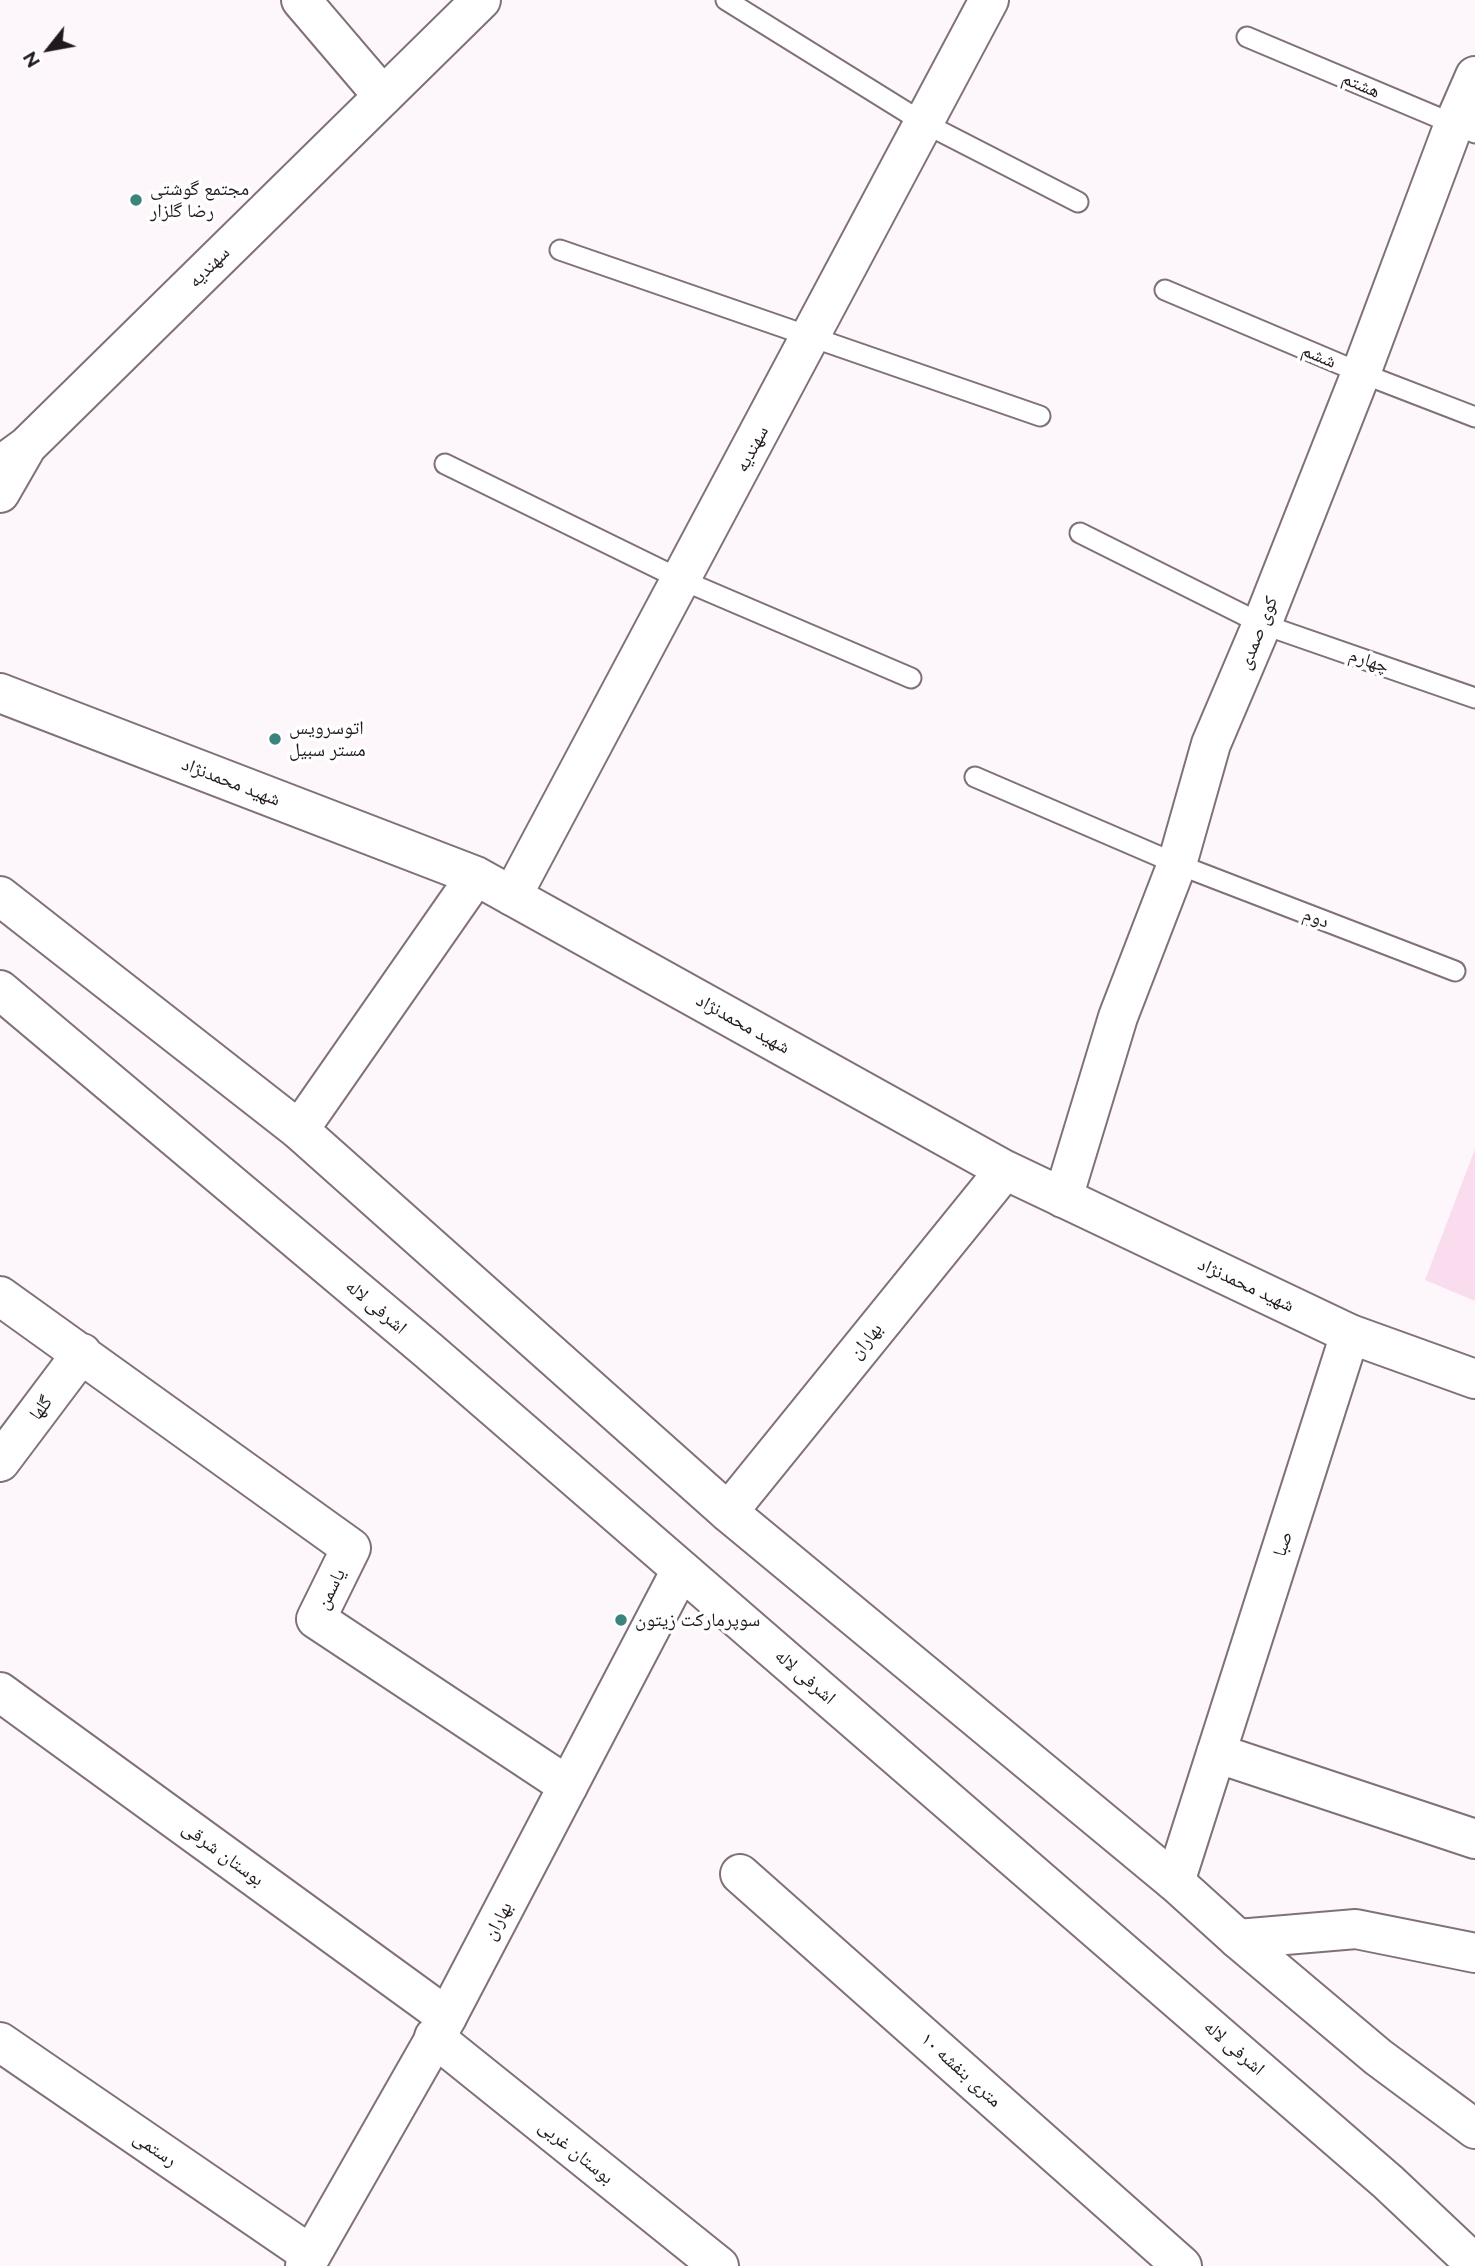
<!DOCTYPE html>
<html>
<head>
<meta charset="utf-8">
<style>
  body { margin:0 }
  #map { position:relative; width:1475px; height:2266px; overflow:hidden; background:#fdf6fb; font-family:Raleway,sans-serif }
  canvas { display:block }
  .north { position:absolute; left:14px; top:14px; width:70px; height:70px; -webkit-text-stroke:5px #fff; paint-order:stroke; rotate:239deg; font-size:19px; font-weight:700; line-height:28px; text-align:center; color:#201a1e }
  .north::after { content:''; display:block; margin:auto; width:24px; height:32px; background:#201a1e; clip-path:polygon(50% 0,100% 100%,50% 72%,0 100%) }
</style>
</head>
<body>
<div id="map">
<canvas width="1475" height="2266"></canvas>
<div class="north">N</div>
</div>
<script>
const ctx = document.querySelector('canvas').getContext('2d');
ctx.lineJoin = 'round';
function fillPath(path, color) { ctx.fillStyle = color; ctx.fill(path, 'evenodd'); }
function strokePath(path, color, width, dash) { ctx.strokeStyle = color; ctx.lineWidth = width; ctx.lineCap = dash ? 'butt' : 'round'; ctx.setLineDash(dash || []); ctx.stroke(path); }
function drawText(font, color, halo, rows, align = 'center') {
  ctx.font = font + ' Raleway,"Noto Naskh Arabic",sans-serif'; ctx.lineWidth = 7; ctx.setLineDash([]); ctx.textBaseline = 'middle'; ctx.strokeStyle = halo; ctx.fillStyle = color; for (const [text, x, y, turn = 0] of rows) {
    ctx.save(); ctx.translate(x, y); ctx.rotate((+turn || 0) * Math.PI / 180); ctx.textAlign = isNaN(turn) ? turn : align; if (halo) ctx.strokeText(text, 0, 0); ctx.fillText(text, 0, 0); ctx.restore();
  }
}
const green = new Path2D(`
  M1475,1149V1301L1425,1280Z`);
const service = new Path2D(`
  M726,0L924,123L1078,202
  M1247,37L1475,133
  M560,250L1040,416
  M1165,290L1361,373L1475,417
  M445,464L682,580L911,678
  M1080,533L1262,624L1475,698
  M975,777L1177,864L1455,971`);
const minor = new Path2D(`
  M301,0L383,96
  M512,896L989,0
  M1063,1198L1118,1017L1177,864L1211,744L1262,624L1361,373L1454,124L1475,76
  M0,1296L351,1548L316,1619L568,1786
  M0,1462L82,1353
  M0,1692L447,2017
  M1216,1753L1475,1839
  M740,1874L1182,2266
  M1175,1882L1350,1334
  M1238,1939L1356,1929L1475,1953
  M434,2037L719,2266
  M0,2042L311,2255`);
const secondary = new Path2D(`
  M27,446L481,0
  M0,466L27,446L0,493
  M0,693L476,876L1005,1170L1350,1334L1475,1379
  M299,1130L476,876
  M728,1512L1005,1170
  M305,2266L447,2017L681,1570`);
const primary = new Path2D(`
  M0,896L299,1130L728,1512L1175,1882L1238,1939L1378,2057L1475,2129
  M0,990L429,1351L1388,2182L1475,2264`);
const markers = [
  [136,200,7,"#3c837e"],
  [275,739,7,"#3c837e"],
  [621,1620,7,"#3c837e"]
];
const streetNames = [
  ["هشتم",1361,85,23],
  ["سهندیه",209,267,-45],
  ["ششم",1319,356,23],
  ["سهندیه",752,449,-62],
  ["کوی صمدی",1258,633,-68],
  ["چهارم",1369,661,19],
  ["شهید محمدنژاد",231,782,21],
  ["دوم",1316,918,21],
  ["شهید محمدنژاد",743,1024,29],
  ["شهید محمدنژاد",1246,1285,25],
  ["اشرفی لاله",376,1307,40],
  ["بهاران",866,1341,-51],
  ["گلها",41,1408,-53],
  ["صبا",1283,1544,-72],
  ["یاسمن",331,1589,-64],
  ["اشرفی لاله",805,1677,41],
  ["بوستان شرقی",223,1854,36],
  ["بهاران",498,1921,-62],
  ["اشرفی لاله",1234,2048,41],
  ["۱۰ متری بنفشه",961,2070,42],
  ["رستمی",155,2149,34],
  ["بوستان غربی",576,2152,39]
];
const poiNames = [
  ["مجتمع گوشتی",150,189],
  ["رضا گلزار",150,211],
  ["اتوسرویس",289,728],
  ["مستر سبیل",289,750],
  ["سوپرمارکت زیتون",635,1620]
];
fillPath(green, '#f9ddef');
strokePath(service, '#80707a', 23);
strokePath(minor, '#80707a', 42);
strokePath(secondary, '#80707a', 42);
strokePath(primary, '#80707a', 42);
strokePath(service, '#fff', 19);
strokePath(minor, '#fff', 38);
strokePath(secondary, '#fff', 38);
strokePath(primary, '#fff', 38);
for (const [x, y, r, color] of markers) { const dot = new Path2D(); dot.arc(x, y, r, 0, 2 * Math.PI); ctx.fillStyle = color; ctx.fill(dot); strokePath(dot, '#fff', 2.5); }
drawText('19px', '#201a1e', '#fff', streetNames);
drawText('19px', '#201a1e', '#fff', poiNames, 'left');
</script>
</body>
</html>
